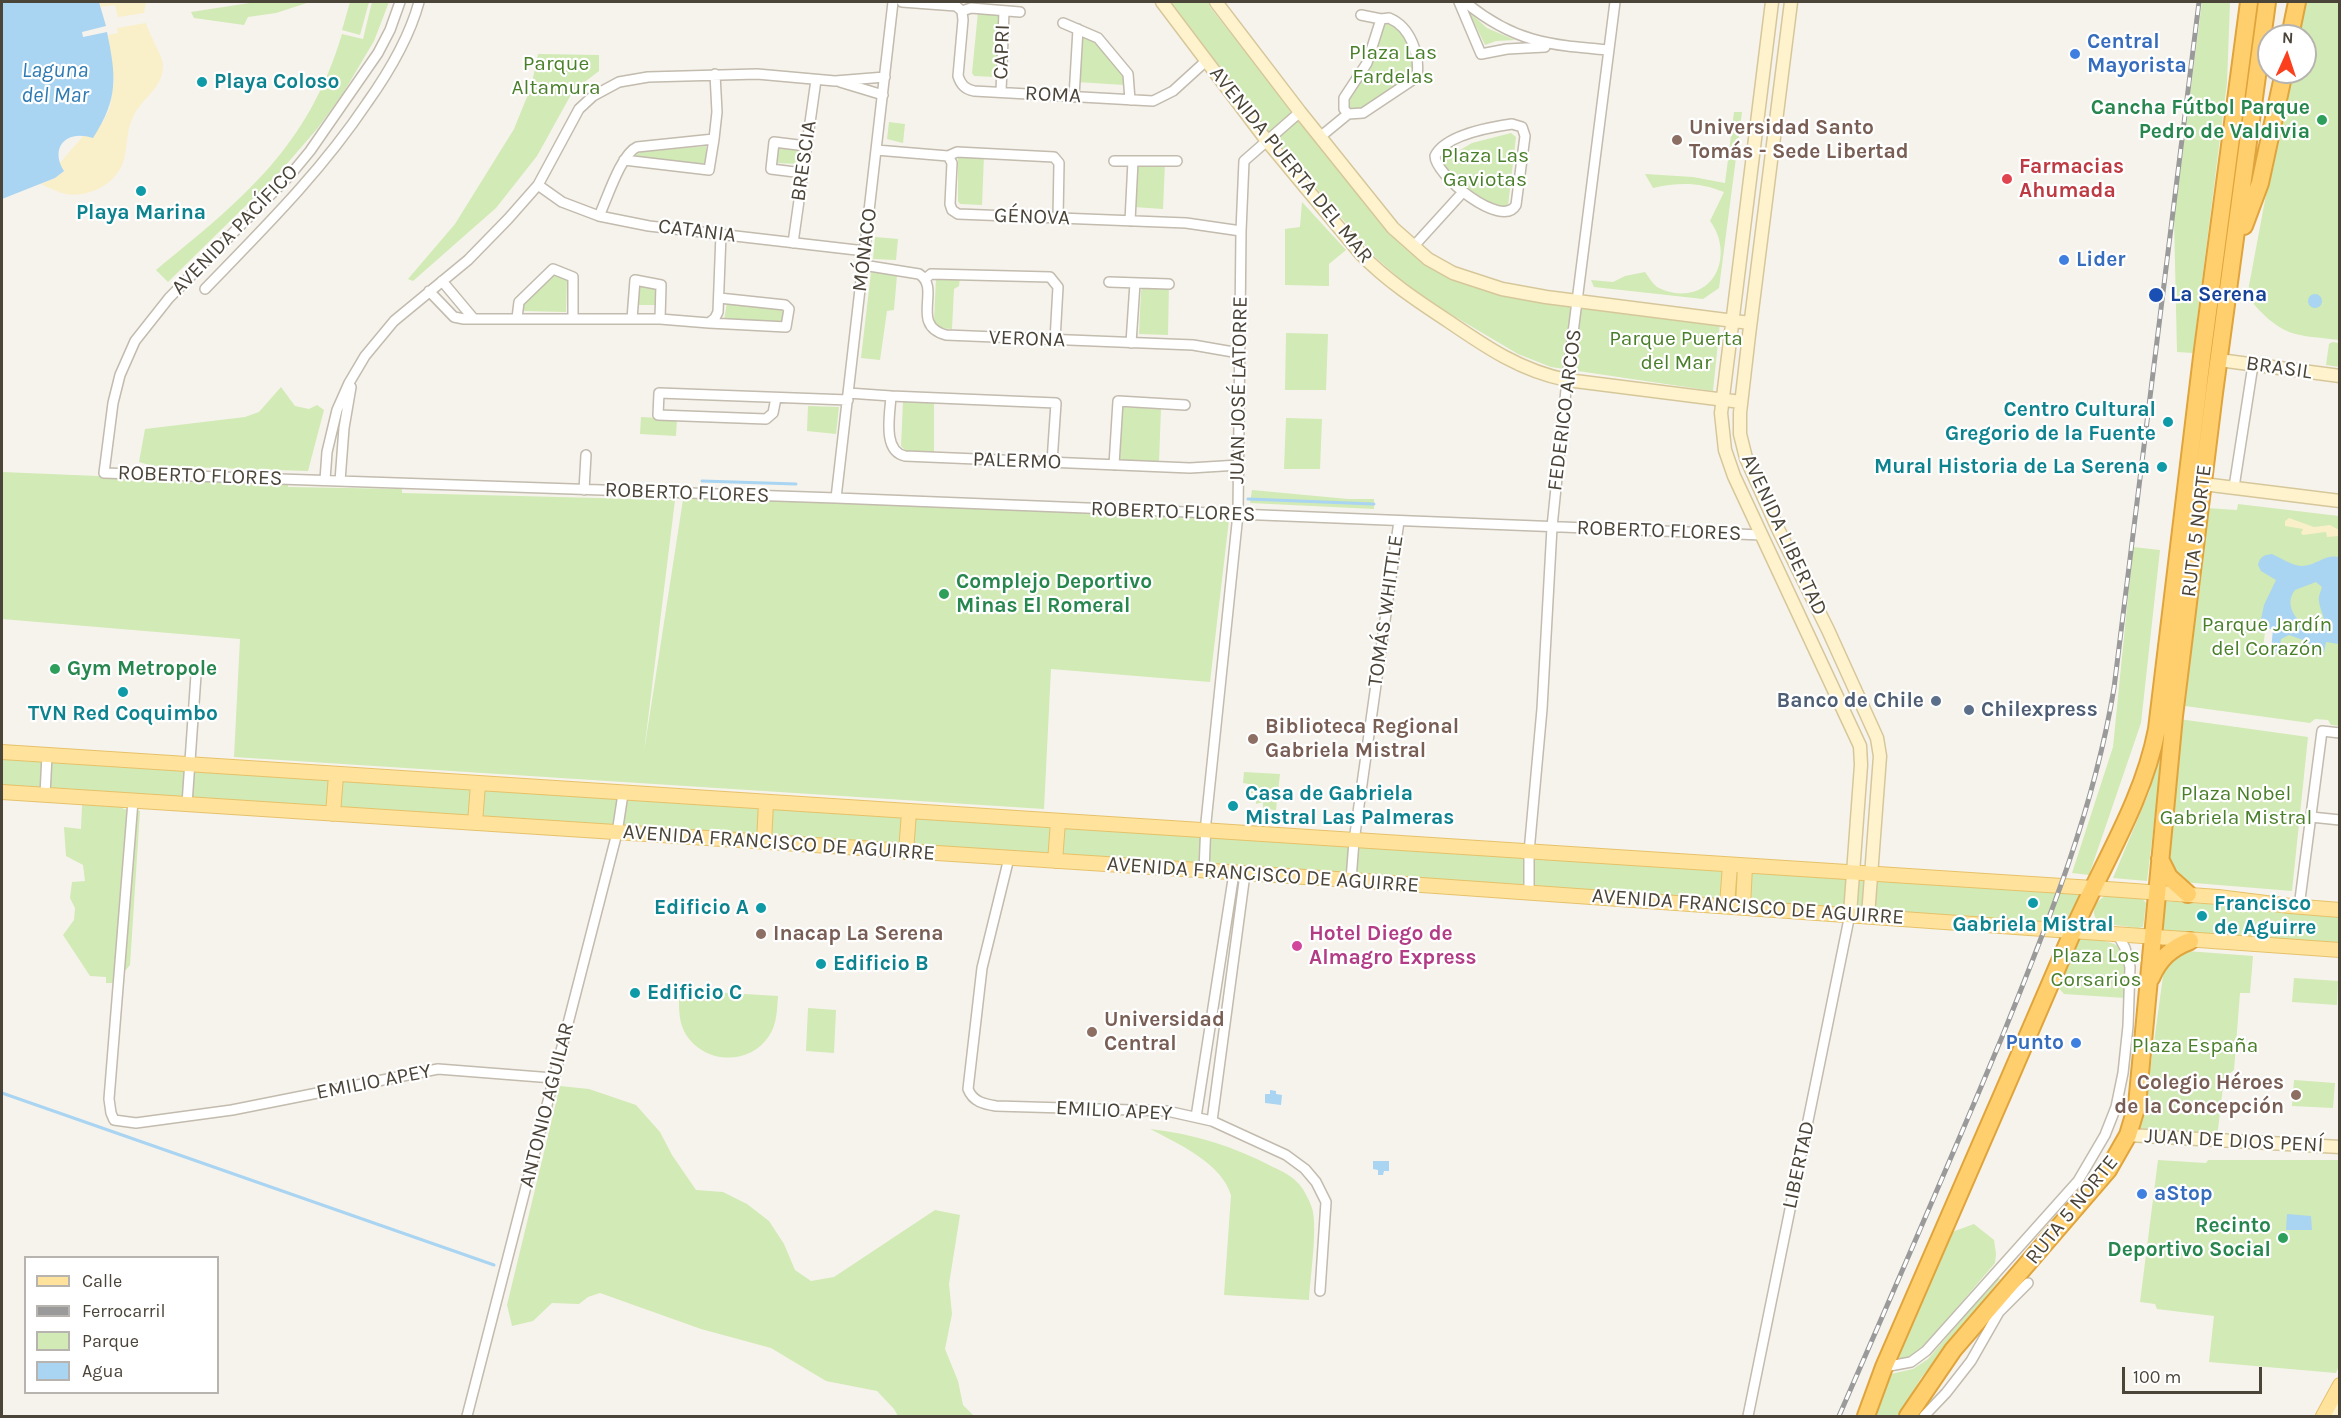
<!DOCTYPE html>
<html>
<head>
<meta charset="utf-8">
<style>
  body { margin:0 }
  #map { position:relative; width:2341px; height:1418px; overflow:hidden; background:#f6f3ec; font-family:Karla,sans-serif }
  canvas { display:block }
  .frame { position:absolute; inset:0; border:3px solid #4b4439; pointer-events:none }
  .legend { position:absolute; left:24px; top:1256px; width:195px; height:138px; box-sizing:border-box; background:#fff; border:2px solid #b7b4b0; margin:0; padding:8px 10px; list-style:none; font-size:18px; color:#4b4439 }
  .legend li { display:flex; align-items:center; gap:12px; height:30px }
  .legend b { width:30px; border:2px solid #b7b4b0 }
  .north { position:absolute; left:2257px; top:24px; width:60px; height:60px; box-sizing:border-box; background:#fff; border:2px solid #b7b4b0; border-radius:50%; rotate:3deg; font-size:16px; font-weight:700; line-height:24px; text-align:center; color:#4b4439 }
  .north::after { content:''; display:block; margin:auto; width:21px; height:27px; background:#fc3f1d; clip-path:polygon(50% 0,100% 100%,50% 72%,0 100%) }
  .scale { position:absolute; left:2122px; top:1367px; width:140px; height:27px; box-sizing:border-box; border:3px solid #4b4439; border-top:0; padding-left:8px; font-size:18px; line-height:21px; white-space:nowrap; color:#4b4439; -webkit-text-stroke:4px #fff; paint-order:stroke }
</style>
</head>
<body>
<div id="map">
<canvas width="2341" height="1418"></canvas>
<div class="frame"></div>
<ul class="legend">
<li><b style="height:8px;background:#ffe39c"></b>Calle</li>
<li><b style="height:8px;background:#9a9a9a"></b>Ferrocarril</li>
<li><b style="height:16px;background:#d2eab5"></b>Parque</li>
<li><b style="height:16px;background:#a9d4f2"></b>Agua</li>
</ul>
<div class="north">N</div>
<div class="scale">100 m</div>
</div>
<script>
const ctx = document.querySelector('canvas').getContext('2d');
ctx.lineJoin = 'round';
function fillPath(path, color) { ctx.fillStyle = color; ctx.fill(path, 'evenodd'); }
function strokePath(path, color, width, dash) { ctx.strokeStyle = color; ctx.lineWidth = width; ctx.lineCap = dash ? 'butt' : 'round'; ctx.setLineDash(dash || []); ctx.stroke(path); }
function drawText(font, color, halo, rows, align = 'center') {
  ctx.font = font + ' Karla,sans-serif'; ctx.lineWidth = 4.5; ctx.setLineDash([]); ctx.textBaseline = 'middle'; ctx.strokeStyle = halo; ctx.fillStyle = color; for (const [text, x, y, turn = 0] of rows) {
    ctx.save(); ctx.translate(x, y); ctx.rotate((+turn || 0) * Math.PI / 180); ctx.textAlign = isNaN(turn) ? turn : align; if (halo) ctx.strokeText(text, 0, 0); ctx.fillText(text, 0, 0); ctx.restore();
  }
}
const green = new Path2D(`
  M256,2H310L276,13L248,17L244,25L194,18L191,12Z
  M350,2H369L360,35L342,30Z
  M372,2H389L374,41L342,95L317,129L278,174L168,282L156,270C244,198 308,147 342,34L363,39Z
  M1165,2H1208L1210,7L1383,227L1411,253L1445,275L1720,323L1713,391L1551,367L1518,354L1447,312L1409,287L1374,256L1266,129Z
  M2202,2H2230L2227,83L2193,353L2177,352L2174,219Z
  M2303,2H2339V340C2302,335 2287,339 2259,310C2253,303 2249,300 2248,291L2289,72H2305V36H2296Z
  M978,12L1000,14L995,77L974,76L972,73Z
  M1469,12L1487,28L1515,40L1496,41L1485,45Z
  M1389,21C1409,35 1416,52 1415,76L1356,113L1346,108L1347,99L1383,22Z
  M1080,32L1097,40L1126,74L1124,85L1077,82Z
  M538,54L599,55V71L573,91L537,156L496,208L413,281L408,279L455,224L514,129L531,87Z
  M1734,112H1742L1719,288L1703,299L1594,287L1591,280L1613,282L1625,276L1645,272C1649,277 1652,283 1657,287C1662,290 1669,292 1675,293C1718,298 1733,252 1710,221L1724,192C1700,182 1678,182 1653,188L1645,174L1693,177L1725,183Z
  M889,122L905,124L903,143L887,139Z
  M1511,133L1516,137L1508,206L1505,209C1479,199 1461,184 1443,164V160L1472,143Z
  M706,146V163L698,165L634,156L641,152Z
  M778,149H799L798,164L778,163Z
  M958,154L984,155L982,205L960,204L958,201Z
  M1134,163H1165L1163,209L1134,207Z
  M1302,202L1346,250L1329,264V286L1285,285V229L1300,227Z
  M875,237L898,239L896,260L873,259Z
  M871,272L897,275L894,310L887,311L880,360L861,358Z
  M554,274L567,280L566,312L524,311V304Z
  M936,278H960L959,286L954,289L952,329L936,328L934,321Z
  M1146,283L1169,284L1168,335L1139,334L1141,291Z
  M639,286L656,288L655,305H638Z
  M727,302L778,308L784,311V321L777,324L724,321Z
  M1286,333L1328,334L1326,390H1285Z
  M2332,342L2339,343V367L2326,365L2329,344Z
  M281,387L295,406L309,409L317,405L324,410L308,471L153,466L139,462L145,429L245,417L259,412Z
  M903,401L934,403V453L906,451L901,446Z
  M808,406L839,407L836,434L807,431Z
  M1122,407L1161,409L1159,462L1120,461Z
  M641,417L677,419L676,436L640,434Z
  M1286,418L1322,419L1320,469H1284Z
  M2,472L288,484V487L402,489V493L675,500L644,752L684,493L1229,520L1210,682L1051,669L1044,809L234,757L240,639L2,619Z
  M1252,490L1348,499H1374V509L1250,503Z
  M2238,504L2339,516V726L2331,725L2328,720L2315,719L2310,723L2185,706L2207,508L2237,510Z
  M2133,547L2160,550L2141,723L2089,875L2072,873L2113,747Z
  M2179,719L2308,737L2292,891L2182,882L2166,863Z
  M2159,748L2163,749L2147,881L2113,878L2150,790Z
  M2,755L2083,892L2068,924L2,788Z
  M1244,772L1280,774L1276,810L1263,809V802L1256,804V793H1249V784L1243,783Z
  M82,805L123,806V809L140,811L130,965L115,983H106V977L90,976L63,935L74,920L75,908L70,898L72,882L85,881L83,865L66,856L64,827L81,829Z
  M2105,896L2142,898L2146,903L2143,927L2138,928L2099,923C2090,914 2094,902 2105,896Z
  M2163,901L2339,913V943L2162,932Z
  M2080,938C2132,943 2128,948 2125,998L2064,994L2057,986Z
  M2187,951L2253,956L2250,993H2240L2234,1070L2224,1078L2217,1138L2142,1133L2138,1127L2147,1093L2163,976L2170,960Z
  M2294,978L2338,981L2337,1005L2292,1002Z
  M679,990L778,996C777,1010 777,1024 769,1036C749,1067 701,1064 684,1031C678,1019 679,1004 679,990Z
  M808,1008L836,1010L834,1053L806,1051Z
  M2294,1080L2335,1083L2333,1108L2292,1106Z
  M560,1086L589,1089L636,1105L660,1132L672,1155L696,1190L723,1192L747,1204L769,1221L784,1244L795,1270L811,1281L834,1277L935,1210L960,1215L949,1284L952,1314L945,1349L958,1381L963,1405L974,1416H898L894,1409L877,1391L826,1381L771,1348L701,1329L600,1293L588,1297L579,1304L552,1303L533,1321L512,1326L507,1305Z
  M1150,1129C1194,1134 1233,1146 1273,1167C1282,1171 1292,1176 1299,1184C1305,1191 1309,1200 1312,1208C1318,1228 1310,1278 1309,1300L1224,1295L1231,1195C1221,1163 1179,1144 1150,1129Z
  M2158,1160L2206,1163L2208,1160H2339L2340,1363L2336,1373L2209,1362L2214,1316L2157,1309L2155,1304L2140,1302Z
  M1974,1224L1994,1240L1996,1254L1995,1263L1921,1350L1910,1357L1897,1360L1952,1232Z
  M1997,1278L2000,1279L1921,1378L1898,1416H1872L1891,1374L1913,1369L1928,1359Z`);
const sand = new Path2D(`
  M99,2H146L144,13L118,17L115,5L101,7Z
  M146,23C149,35 163,56 163,65C163,88 144,96 134,115C126,130 128,143 124,159C118,183 90,198 66,194C58,192 49,188 41,184L55,178L64,171L59,164L84,135L103,122L110,107L114,81L108,35L118,33L117,28Z
  M2289,518L2314,527L2330,525L2339,530V536L2327,537L2326,532L2303,535L2301,533L2303,529L2285,526V521Z`);
const water = new Path2D(`
  M2,2H99L106,26L82,32L83,37L107,32C116,76 119,98 93,138C67,129 49,147 64,171L55,178L2,199Z
  M2308 301a7 7 0 1 1 14 0a7 7 0 1 1-14 0Z
  M2272,554C2281,558 2292,566 2303,566C2317,565 2325,554 2339,557V644L2326,642L2324,652H2319L2306,641L2289,635L2281,639L2279,649L2274,656H2268L2265,652L2268,631L2260,624L2264,605L2276,580L2261,571L2258,565C2260,557 2263,555 2272,554ZM2316,582L2322,587C2321,592 2318,596 2319,601C2320,613 2331,623 2316,631C2299,626 2282,606 2295,590Z
  M1270,1090L1276,1091V1094L1282,1095L1281,1105L1265,1103V1094H1270Z
  M1373,1161H1389V1171H1384L1383,1175H1378V1170L1373,1169Z
  M2287,1214L2311,1216L2312,1230H2286Z`);
const pier = new Path2D(`
  M2262,628L2273,629L2271,650L2263,649L2265,632Z`);
const stream = new Path2D(`
  M702,481L796,484
  M1248,499L1374,504
  M2,1093L494,1265`);
const street = new Path2D(`
  M400,2L390,30L378,53L310,151L291,174L169,298L135,341L120,375L113,403L104,473L836,498L1762,535
  M902,2L956,6L962,11L963,20L958,76C961,85 965,89 974,91L1153,101L1173,91L1206,61
  M1459,2L1481,54L1507,49L1545,47
  M1465,2C1514,42 1548,45 1609,50
  M962,11L971,8L1020,12
  M1361,15L1381,19
  M1389,18C1411,27 1420,55 1417,77L1363,113L1348,114L1344,109V98L1367,63L1381,19Z
  M1063,23L1098,38L1128,74L1130,100
  M840,82L883,95
  M1001,92L1004,11
  M1074,97L1078,29
  M1512,124L1522,127L1525,136L1516,205C1502,230 1435,175 1435,156C1445,135 1491,127 1512,124Z
  M1320,137L1348,114
  M876,150L948,156L952,163L950,204L952,210L958,214L1186,223L1241,231
  M948,156L957,152L1054,157L1059,163L1058,218
  M624,160L709,170L714,139
  M1114,161H1177
  M803,173L771,169L774,142L806,146
  M538,185L562,202L599,216L649,226L865,251
  M599,216C607,199 621,154 637,147L714,139L717,112L715,74
  M1130,221L1133,161
  M793,243L816,80
  M1413,247L1463,192
  M863,265L919,274C942,288 909,325 946,335L1193,345L1239,353
  M925,279L931,274L1050,277L1058,287L1055,340
  M442,281L473,318
  M1109,282L1169,284
  M205,289C263,229 320,173 367,103C389,72 409,39 419,2
  M429,291L454,317L464,319H660L709,323L715,318L718,312L721,234
  M517,318L519,302L553,269L573,277V319
  M632,319L635,280L661,285L660,319
  M709,323L786,327L789,309L785,305L719,298
  M1131,343L1135,283
  M848,393L891,396C890,414 882,451 905,456L1190,468L1239,465
  M891,396L1056,403L1052,462
  M776,398L773,413L766,419L658,415L659,393L848,400
  M1114,465L1118,401L1185,405
  M325,480L327,452L337,410L349,383L365,356L394,321L468,260L508,219L538,185L579,109L593,96L619,82L648,77L757,74L835,81L885,77
  M340,481L344,428L351,387
  M2234,487L2253,365
  M584,490L586,455
  M836,498L893,2
  M45,795L47,755
  M133,801L109,1099L111,1113L114,1120L136,1123L232,1110L438,1069L553,1078
  M187,804L196,675
  M2311,817L2340,820
  M1009,858L982,968L968,1089C973,1102 984,1104 996,1106L1167,1111L1212,1121L1286,1155L1305,1169L1316,1182L1326,1202L1320,1291
  M1204,871L1206,822L1238,514L1241,231L1244,161L1300,112
  M1351,880L1354,841L1399,521
  M1529,892V852L1542,709L1552,527L1567,380L1615,2
  M2299,907L2322,731L2340,733
  M1196,1117L1234,873
  M1212,1121L1245,874
  M1884,1367L1911,1362L1926,1351L2078,1181L2105,1135L2116,1107L2123,1073L2128,1026L2130,967L2125,948L2118,935
  M467,1416L617,833L623,794
  M1748,1416L1850,914
  M1924,1416L1946,1393L1971,1361L1999,1312L2028,1283`);
const secondary = new Path2D(`
  M1162,2L1267,141L1360,253C1386,280 1416,300 1448,321C1486,347 1521,371 1567,380L1741,402
  M1216,2L1300,112L1393,228L1428,259L1453,273L1502,289L1546,297L1750,323
  M1772,2L1721,413L1725,450L1734,476L1860,746L1861,765L1850,914
  M1791,2L1749,335L1740,413V434L1746,458L1778,529L1828,630L1877,738L1880,756L1868,916
  M2219,360L2340,376
  M2195,483L2340,501
  M2128,1135L2340,1147
  M2336,1416L2340,1397`);
const primary = new Path2D(`
  M2,752L2093,888L2218,897L2290,906L2340,910
  M2,792L1351,880L2340,950
  M333,814L336,775
  M475,823L478,784
  M764,842L766,803
  M906,852L909,812
  M1055,861L1058,822
  M1727,905L1730,865
  M1743,907L1745,866
  M2323,1416L2340,1385`);
const highway = new Path2D(`
  M2290,36L2297,2
  M2244,226L2260,183L2284,72
  M2160,859L2169,877L2188,894
  M2151,978C2159,959 2171,948 2190,941
  M1866,1416L1884,1367C1947,1225 2008,1081 2070,938C2099,869 2143,803 2157,729L2202,357L2249,2
  M1908,1416L1953,1350L2108,1170L2128,1135L2137,1105L2174,716L2214,393L2267,2`);
const rail = new Path2D(`
  M1839,1416C1894,1290 1949,1164 2002,1037C2048,923 2094,810 2114,688L2199,2`);
const markers = [
  [2075,54,6,"#3f7fe0"],
  [202,82,6,"#0f9aa8"],
  [2322,120,6,"#2e9e5b"],
  [1677,140,6,"#8d6e63"],
  [2007,179,6,"#e0444e"],
  [141,191,6,"#0f9aa8"],
  [2064,260,6,"#3f7fe0"],
  [2156,295,8,"#1a4fb4"],
  [2168,422,6,"#0f9aa8"],
  [2162,467,6,"#0f9aa8"],
  [944,594,6,"#2e9e5b"],
  [55,669,6,"#2e9e5b"],
  [123,692,6,"#0f9aa8"],
  [1936,701,6,"#5c6f8a"],
  [1969,710,6,"#5c6f8a"],
  [1253,739,6,"#8d6e63"],
  [1233,806,6,"#0f9aa8"],
  [2033,903,6,"#0f9aa8"],
  [761,908,6,"#0f9aa8"],
  [2202,916,6,"#0f9aa8"],
  [761,934,6,"#8d6e63"],
  [1297,946,6,"#d1479c"],
  [821,964,6,"#0f9aa8"],
  [635,993,6,"#0f9aa8"],
  [1092,1032,6,"#8d6e63"],
  [2076,1043,6,"#3f7fe0"],
  [2296,1095,6,"#8d6e63"],
  [2142,1194,6,"#3f7fe0"],
  [2283,1238,6,"#2e9e5b"]
];
const shopNames = [
  ["Central",2087,42],
  ["Mayorista",2087,66],
  ["Lider",2076,260],
  ["Punto",2064,1043,"right"],
  ["aStop",2154,1194]
];
const streetNames = [
  ["CAPRI",1002,52,-88],
  ["ROMA",1053,95,3],
  ["BRESCIA",804,161,-82],
  ["AVENIDA PUERTA DEL MAR",1291,165,51],
  ["GÉNOVA",1032,217,2],
  ["AVENIDA PACÍFICO",235,230,-46],
  ["CATANIA",697,231,7],
  ["MÓNACO",865,250,-83],
  ["VERONA",1027,339,2],
  ["BRASIL",2279,368,8],
  ["JUAN JOSÉ LATORRE",1239,390,-89],
  ["FEDERICO ARCOS",1565,410,-83],
  ["PALERMO",1017,461,2],
  ["ROBERTO FLORES",200,476,2],
  ["ROBERTO FLORES",687,493,2],
  ["ROBERTO FLORES",1173,512,2],
  ["ROBERTO FLORES",1659,531,2],
  ["RUTA 5 NORTE",2197,531,-83],
  ["AVENIDA LIBERTAD",1784,535,65],
  ["TOMÁS WHITTLE",1386,611,-82],
  ["AVENIDA FRANCISCO DE AGUIRRE",779,843,4],
  ["AVENIDA FRANCISCO DE AGUIRRE",1263,875,4],
  ["AVENIDA FRANCISCO DE AGUIRRE",1748,907,4],
  ["EMILIO APEY",374,1082,-11],
  ["ANTONIO AGUILAR",547,1105,-76],
  ["EMILIO APEY",1114,1111,3],
  ["JUAN DE DIOS PENÍ",2234,1141,3],
  ["LIBERTAD",1799,1165,-78],
  ["RUTA 5 NORTE",2072,1210,-51]
];
const parkNames = [
  ["Plaza Las",1393,53],
  ["Fardelas",1393,77],
  ["Parque",556,64],
  ["Altamura",556,88],
  ["Plaza Las",1485,156],
  ["Gaviotas",1485,180],
  ["Parque Puerta",1676,339],
  ["del Mar",1676,363],
  ["Parque Jardín",2267,625],
  ["del Corazón",2267,649],
  ["Plaza Nobel",2236,794],
  ["Gabriela Mistral",2236,818],
  ["Plaza Los",2096,956],
  ["Corsarios",2096,980],
  ["Plaza España",2195,1046]
];
const cultureNames = [
  ["Playa Coloso",214,82],
  ["Playa Marina",141,213,"center"],
  ["Centro Cultural",2156,410,"right"],
  ["Gregorio de la Fuente",2156,434,"right"],
  ["Mural Historia de La Serena",2150,467,"right"],
  ["TVN Red Coquimbo",123,714,"center"],
  ["Casa de Gabriela",1245,794],
  ["Mistral Las Palmeras",1245,818],
  ["Francisco",2214,904],
  ["de Aguirre",2214,928],
  ["Edificio A",749,908,"right"],
  ["Gabriela Mistral",2033,925,"center"],
  ["Edificio B",833,964],
  ["Edificio C",647,993]
];
const leisureNames = [
  ["Cancha Fútbol Parque",2310,108],
  ["Pedro de Valdivia",2310,132],
  ["Complejo Deportivo",956,582,"left"],
  ["Minas El Romeral",956,606,"left"],
  ["Gym Metropole",67,669,"left"],
  ["Recinto",2271,1226],
  ["Deportivo Social",2271,1250]
];
const educationNames = [
  ["Universidad Santo",1689,128],
  ["Tomás - Sede Libertad",1689,152],
  ["Biblioteca Regional",1265,727],
  ["Gabriela Mistral",1265,751],
  ["Inacap La Serena",773,934],
  ["Universidad",1104,1020],
  ["Central",1104,1044],
  ["Colegio Héroes",2284,1083,"right"],
  ["de la Concepción",2284,1107,"right"]
];
const healthNames = [
  ["Farmacias",2019,167],
  ["Ahumada",2019,191]
];
const transitNames = [
  ["La Serena",2170,295]
];
const serviceNames = [
  ["Banco de Chile",1924,701],
  ["Chilexpress",1981,710,"left"]
];
const hotelNames = [
  ["Hotel Diego de",1309,934],
  ["Almagro Express",1309,958]
];
const waterNames = [
  ["Laguna",55,71],
  ["del Mar",55,96]
];
fillPath(green, '#d2eab5');
fillPath(sand, '#f9efc9');
fillPath(water, '#a9d4f2');
fillPath(pier, '#f6f3ec');
strokePath(stream, '#a9d4f2', 3);
strokePath(street, '#c2bbae', 12);
strokePath(secondary, '#d6c79b', 15);
strokePath(primary, '#e6c16a', 16);
strokePath(highway, '#e0a43c', 20);
strokePath(street, '#fff', 9);
strokePath(secondary, '#fff3cd', 12);
strokePath(primary, '#ffe39c', 14);
strokePath(highway, '#ffcf6e', 16);
strokePath(rail, '#9a9a9a', 5);
strokePath(rail, '#fff', 3, [9]);
for (const [x, y, r, color] of markers) { const dot = new Path2D(); dot.arc(x, y, r, 0, 2 * Math.PI); ctx.fillStyle = color; ctx.fill(dot); strokePath(dot, '#fff', 2); }
drawText('bold 21px', '#366cbe', '#fff', shopNames, 'left');
drawText('21px', '#4b4439', '#fff', streetNames);
drawText('21px', '#4a7f2a', '#fff', parkNames);
drawText('bold 21px', '#0d838f', '#fff', cultureNames, 'left');
drawText('bold 21px', '#27864d', '#fff', leisureNames, 'right');
drawText('bold 21px', '#785e54', '#fff', educationNames, 'left');
drawText('bold 21px', '#be3a42', '#fff', healthNames, 'left');
drawText('bold 21px', '#164399', '#fff', transitNames, 'left');
drawText('bold 21px', '#4e5e75', '#fff', serviceNames, 'right');
drawText('bold 21px', '#b23c85', '#fff', hotelNames, 'left');
drawText('italic 22px', '#2e7ab2', '#fff', waterNames);
</script>
</body>
</html>
